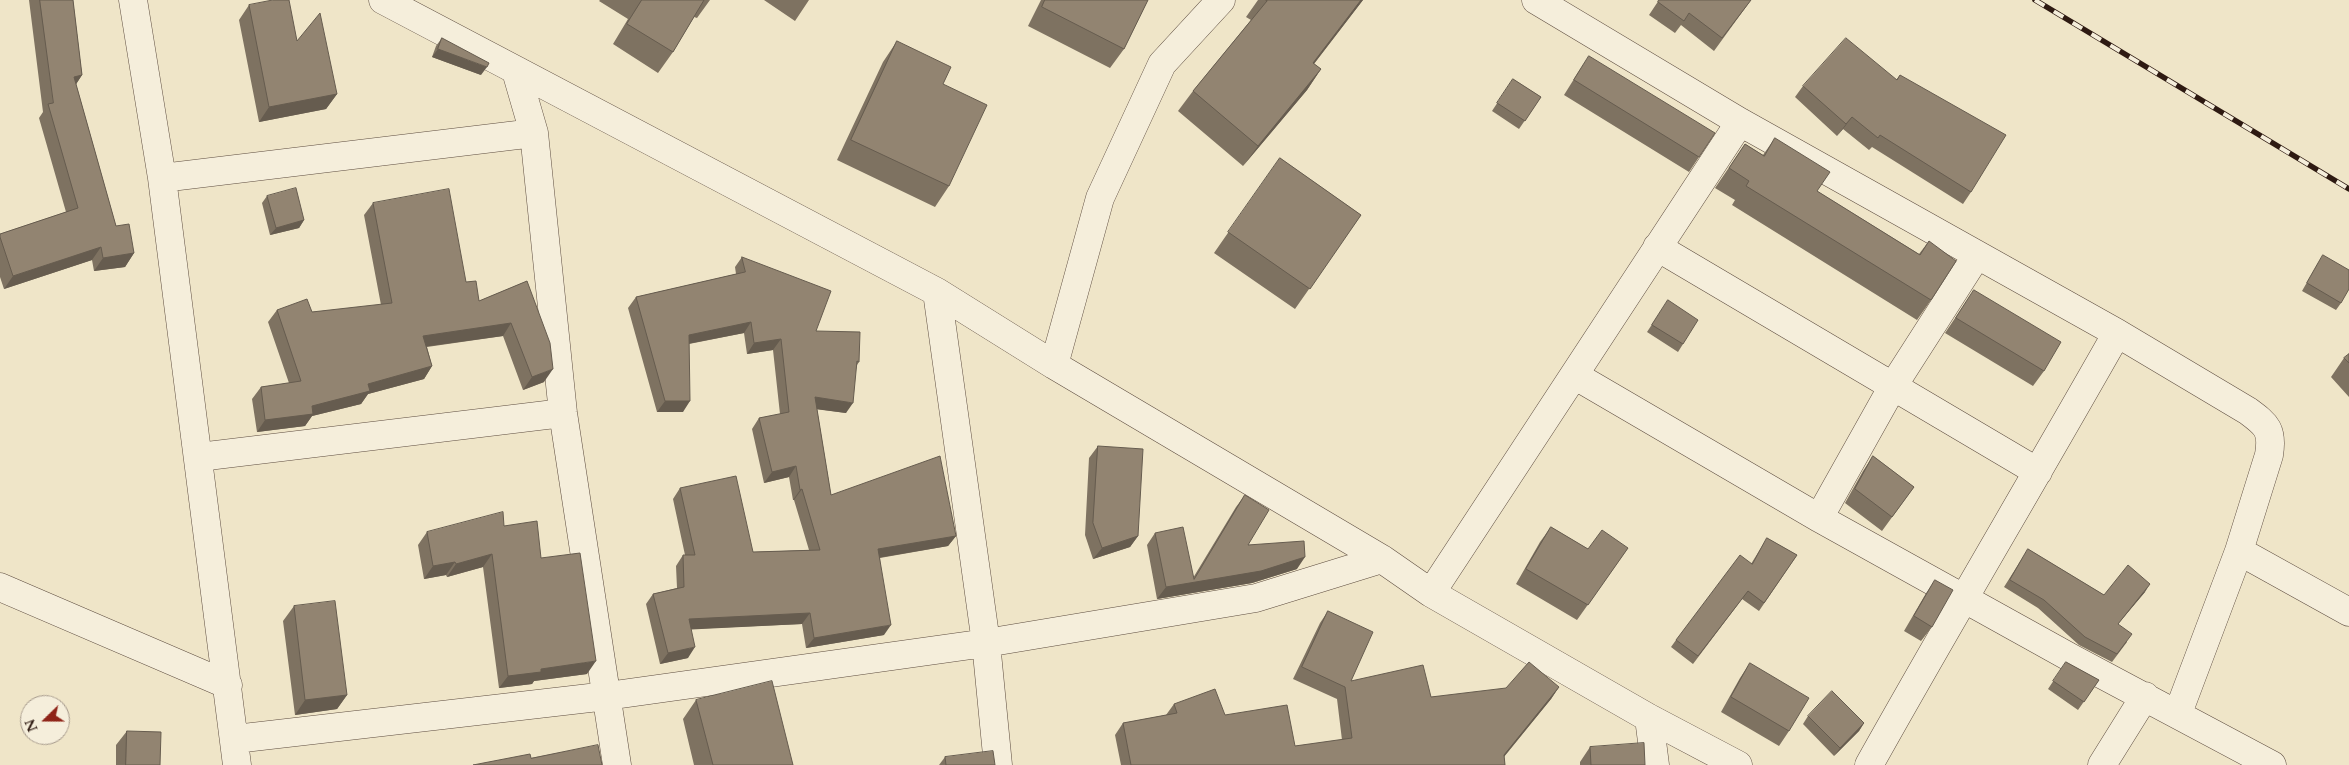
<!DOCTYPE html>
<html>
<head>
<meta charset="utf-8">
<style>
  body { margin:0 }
  #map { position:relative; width:2349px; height:765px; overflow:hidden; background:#efe5c8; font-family:Cardo,serif }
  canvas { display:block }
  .north { position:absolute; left:20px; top:695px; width:50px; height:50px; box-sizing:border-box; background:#f5eedb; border:1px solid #a5998b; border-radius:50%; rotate:248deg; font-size:14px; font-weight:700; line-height:20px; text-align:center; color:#2e1a12 }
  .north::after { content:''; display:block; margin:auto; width:18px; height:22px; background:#8f2418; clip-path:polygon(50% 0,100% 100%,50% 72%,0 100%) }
</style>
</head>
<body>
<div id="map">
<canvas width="2349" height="765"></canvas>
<div class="north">N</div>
</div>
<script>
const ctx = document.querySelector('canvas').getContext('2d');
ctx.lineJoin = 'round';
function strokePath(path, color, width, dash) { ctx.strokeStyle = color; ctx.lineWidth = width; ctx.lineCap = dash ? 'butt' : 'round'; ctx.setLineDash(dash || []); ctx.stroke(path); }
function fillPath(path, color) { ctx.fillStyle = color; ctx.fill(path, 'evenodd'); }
const minor = new Path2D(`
  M133,0L162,178L237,765
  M383,0L937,292L1054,365L1382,559L1431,593L1649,718L1738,765
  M1536,0L1740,122L2117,333L2248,411C2267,425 2273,430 2269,455L2239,551L2178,713
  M516,71L534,133L563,413L617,765
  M162,178L534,133
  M1657,247L2038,472
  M937,292L986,643L998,765
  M1054,365L1100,198L1162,64L1221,0
  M1574,375L1819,518L2073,659L2272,765
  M199,457L563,413
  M1819,518L1893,386L1977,255
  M2239,551L2349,612
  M0,587L228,685
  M1431,593L1740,122
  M1649,718L1655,765
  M235,739L607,696L986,643L1256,598L1382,559
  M1869,765C1950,620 2035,478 2117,333
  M2102,765L2145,696`);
const rail = new Path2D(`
  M2035,0L2349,189`);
const wall = new Path2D(`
  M29,0H73L82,75L76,84L116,226L134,253L125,267L94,271L92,260L4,289L0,277V234L66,212L39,118L43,112Z
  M600,0H710L697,18L694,17L673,52L658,73L613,44L628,19L599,1Z
  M764,0H809L795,21Z
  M1041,0H1148L1124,49L1110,68L1028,26Z
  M1258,0H1363L1314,64L1321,69L1307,90L1243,166L1178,111L1193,91L1251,20L1246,17Z
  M1659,0H1751L1714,51L1681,25L1675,33L1649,15Z
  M249,5L297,41L337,94L326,109L259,122L239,20Z
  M442,38L481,75L432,57L436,46Z
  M897,41L943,84L949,186L935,207L837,160L883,62Z
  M1589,56L1699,157L1689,172L1564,95L1579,71Z
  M1900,75L1971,192L1963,204L1872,147L1869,150L1843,129L1837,136L1795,97L1803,86L1896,80Z
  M1513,79L1541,97L1519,129L1492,111Z
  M1775,138L1817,191L1919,254L1929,241L1931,300L1917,320L1732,205L1735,200L1715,188L1745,144L1763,155Z
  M1280,158L1361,215L1295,309L1214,253Z
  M267,196L304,220L299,228L270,235L262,203Z
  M373,203L466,282L479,301L527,281L544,382L523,390L503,336L427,347L432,366L424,379L368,394L361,404L312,416L305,426L257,432L252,399L261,387L289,383L268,322L277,310L312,312L381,305L364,215Z
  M2323,255L2341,303L2336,310L2302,291L2318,263Z
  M742,257L816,331L859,362L857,365L846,413L817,409L831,495L956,536L948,546L880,558L884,635L806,648L802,624L691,629L688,658L660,664L646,604L653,594L677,588L676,566L683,555H685L673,499L680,488L753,552L809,550L794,500H793L789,477L764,483L752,429L759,418L780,414L773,350L747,354L744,333L689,344L683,412H657L628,308L636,297L736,274L735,267Z
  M1974,290L2044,371L2033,386L1945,333Z
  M1668,300L1683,344L1678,352L1647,332Z
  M2349,354V397L2331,377L2344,358Z
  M1098,446L1138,536L1130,547L1093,559L1085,535L1089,458Z
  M1873,456L1914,487L1882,531L1845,503L1863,471Z
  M1245,495L1248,545L1297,569L1252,583L1157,599L1147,545L1155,533L1193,578L1236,507Z
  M504,526L541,558L587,674L534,681L532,684L499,688L483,567L447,577L446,575L424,579L418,545L427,532Z
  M1551,527L1588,549L1628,548L1577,620L1516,584L1540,542Z
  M1767,538L1797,555L1759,611L1742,599L1693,664L1671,647L1676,640L1751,564Z
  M2028,549L2104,595L2145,592L2118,624L2127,642L2112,662L2079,645L2038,608L2004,587Z
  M1935,580L1932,627L1921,641L1904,631L1925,595Z
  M294,606L347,695L337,709L295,715L283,621Z
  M1328,611L1351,681L1431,697L1559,687L1551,699L1504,757L1505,765H1121L1115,735L1123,723L1166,715L1174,704L1225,715L1295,746L1342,740L1337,699L1293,679L1320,623Z
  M2066,662L2099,680L2078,710L2048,689Z
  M1750,663L1789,731L1779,746L1721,712L1740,678Z
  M696,700L793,765H694L683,719Z
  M1808,716L1864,723L1859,731L1834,756L1803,724Z
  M127,731L160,765H116V745Z
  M1590,747L1645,765H1580V762Z
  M945,757L995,765H939Z`);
const shadedWall = new Path2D(`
  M1361,0H1363L1299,83L1313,63Z
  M438,49L487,67L481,75L432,57Z
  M1321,69L1307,90L1243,166L1258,146Z
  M82,75L73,89L74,77Z
  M337,94L326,109L259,122L269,107Z
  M1852,117L1843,129L1837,136L1846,124Z
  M304,220L299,228L270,235L276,228Z
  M101,247L92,260L4,289L13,276Z
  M134,253L125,267L94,271L103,258Z
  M751,322L744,333L682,345L689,335Z
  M511,323L503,336L415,348L423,336Z
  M781,339L773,350L747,354L754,343Z
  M432,366L424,379L368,394L361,404L312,416L305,426L257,432L265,420L312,406L368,384Z
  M553,369L544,382L523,390L532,377Z
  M815,397L853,403L846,413L807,408Z
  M665,401H690L683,412H657Z
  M796,466L789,477L764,483L772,472Z
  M802,489L794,500H793L800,490Z
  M956,536L948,546L871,559L878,549Z
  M1138,536L1130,547L1093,559L1102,548Z
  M492,554L483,567L447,577L456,564Z
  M1305,557L1297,569L1252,583L1157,599L1166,587Z
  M455,562L446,575L424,579L433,566Z
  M2150,584L2145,592L2112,631L2118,624Z
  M810,613L802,624L681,630L689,619Z
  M891,625L884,635L806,648L814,638Z
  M695,647L688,658L660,664L668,653Z
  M596,661L587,674L534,681L532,684L499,688L508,676L541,669Z
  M1559,687L1551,699L1497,765L1504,755Z
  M347,695L337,709L295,715L305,700Z
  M1864,723L1859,731L1834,756L1840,748Z`);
const building = new Path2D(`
  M40,0H73L82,75L74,77L116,226L129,224L134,253L103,258L101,247L13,276L0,237V234L78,208L48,104L53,103Z
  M273,0H289L297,41L320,13L337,94L269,107L249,5Z
  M642,0H704L673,52L627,24Z
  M1045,0H1148L1124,49L1042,7Z
  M1266,0H1361L1313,63L1321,69L1258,146L1193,91L1267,1Z
  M1659,0H1751L1722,38L1689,13L1684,21L1658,2Z
  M442,38L489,63L487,67L438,49Z
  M1846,38L1897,80L1900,75L2006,135L1971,192L1880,135L1878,138L1852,117L1846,124L1803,86Z
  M897,41L951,67L943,84L987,105L949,186L851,140Z
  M1589,56L1715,133L1699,157L1574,80Z
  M1513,79L1541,97L1525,121L1497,103Z
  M1775,138L1830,172L1817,191L1920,255L1929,241L1956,261L1931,300L1746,186L1749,181L1729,168L1745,144L1764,156Z
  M1280,158L1361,215L1310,289L1228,232Z
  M296,188L304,220L276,228L267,196Z
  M449,189L466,282L476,281L479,301L527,281L550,343L553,369L532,377L511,323L423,336L432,366L368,384L370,391L312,406L313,414L265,420L261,387L301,381L277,310L307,299L312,312L392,303L373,203Z
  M2323,255L2349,270V289L2341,303L2307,283Z
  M742,257L831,291L816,331L860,332L859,362L857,361L853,403L815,397L831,495L940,456L956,536L878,549L891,625L814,638L810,613L689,619L695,647L668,653L653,594L684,587L683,555H695L680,488L736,476L753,552L820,550L802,489L800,490L796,466L772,472L759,418L789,412L781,339L754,343L751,322L689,335L690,401H665L636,297L745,272Z
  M1974,290L2061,342L2044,371L1956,318Z
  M1668,300L1698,320L1683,344L1652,325Z
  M2349,354V363L2344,358Z
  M1098,446L1143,449L1138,536L1102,548L1093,523Z
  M1873,456L1914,487L1892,517L1855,489Z
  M1245,495L1269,510L1248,545L1304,541L1305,557L1261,571L1166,587L1155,533L1183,527L1194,579Z
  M503,512L504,526L537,521L541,558L580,553L596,661L541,669V672L508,676L492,554L456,564L455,562L433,566L427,532Z
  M1551,527L1588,549L1602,530L1628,548L1588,605L1526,569Z
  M1767,538L1797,555L1764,603L1748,591L1698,656L1676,640L1740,555L1752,564Z
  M2028,549L2104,595L2128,565L2150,584L2118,624L2132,634L2117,654L2085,637L2044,600L2010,580Z
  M1935,580L1953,590L1932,627L1914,616Z
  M335,601L347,695L305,700L294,606Z
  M1328,611L1373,632L1351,681L1423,665L1431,697L1506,688L1529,662L1559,687L1504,755L1505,765H1131L1123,723L1177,713L1174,704L1215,689L1225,715L1287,705L1295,746L1352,738L1345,687L1302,667Z
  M2066,662L2099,680L2084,702L2053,681Z
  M1750,663L1809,698L1789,731L1731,697Z
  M772,681L793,765H713L696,700Z
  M1832,691L1864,723L1840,748L1808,716Z
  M127,731L161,732L160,765H126Z
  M1644,743L1645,765H1591L1590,747Z
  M598,745L602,765H473L530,754L531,758Z
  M993,751L995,765H946L945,757Z`);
strokePath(minor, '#5e4d40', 29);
strokePath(minor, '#f5eedb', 28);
strokePath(rail, '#2e1a12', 5.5);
strokePath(rail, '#f5eedb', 4, [11]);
fillPath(wall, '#7e7261');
fillPath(shadedWall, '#665c4f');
fillPath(building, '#928471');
strokePath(building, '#665c4f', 1);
</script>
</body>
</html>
